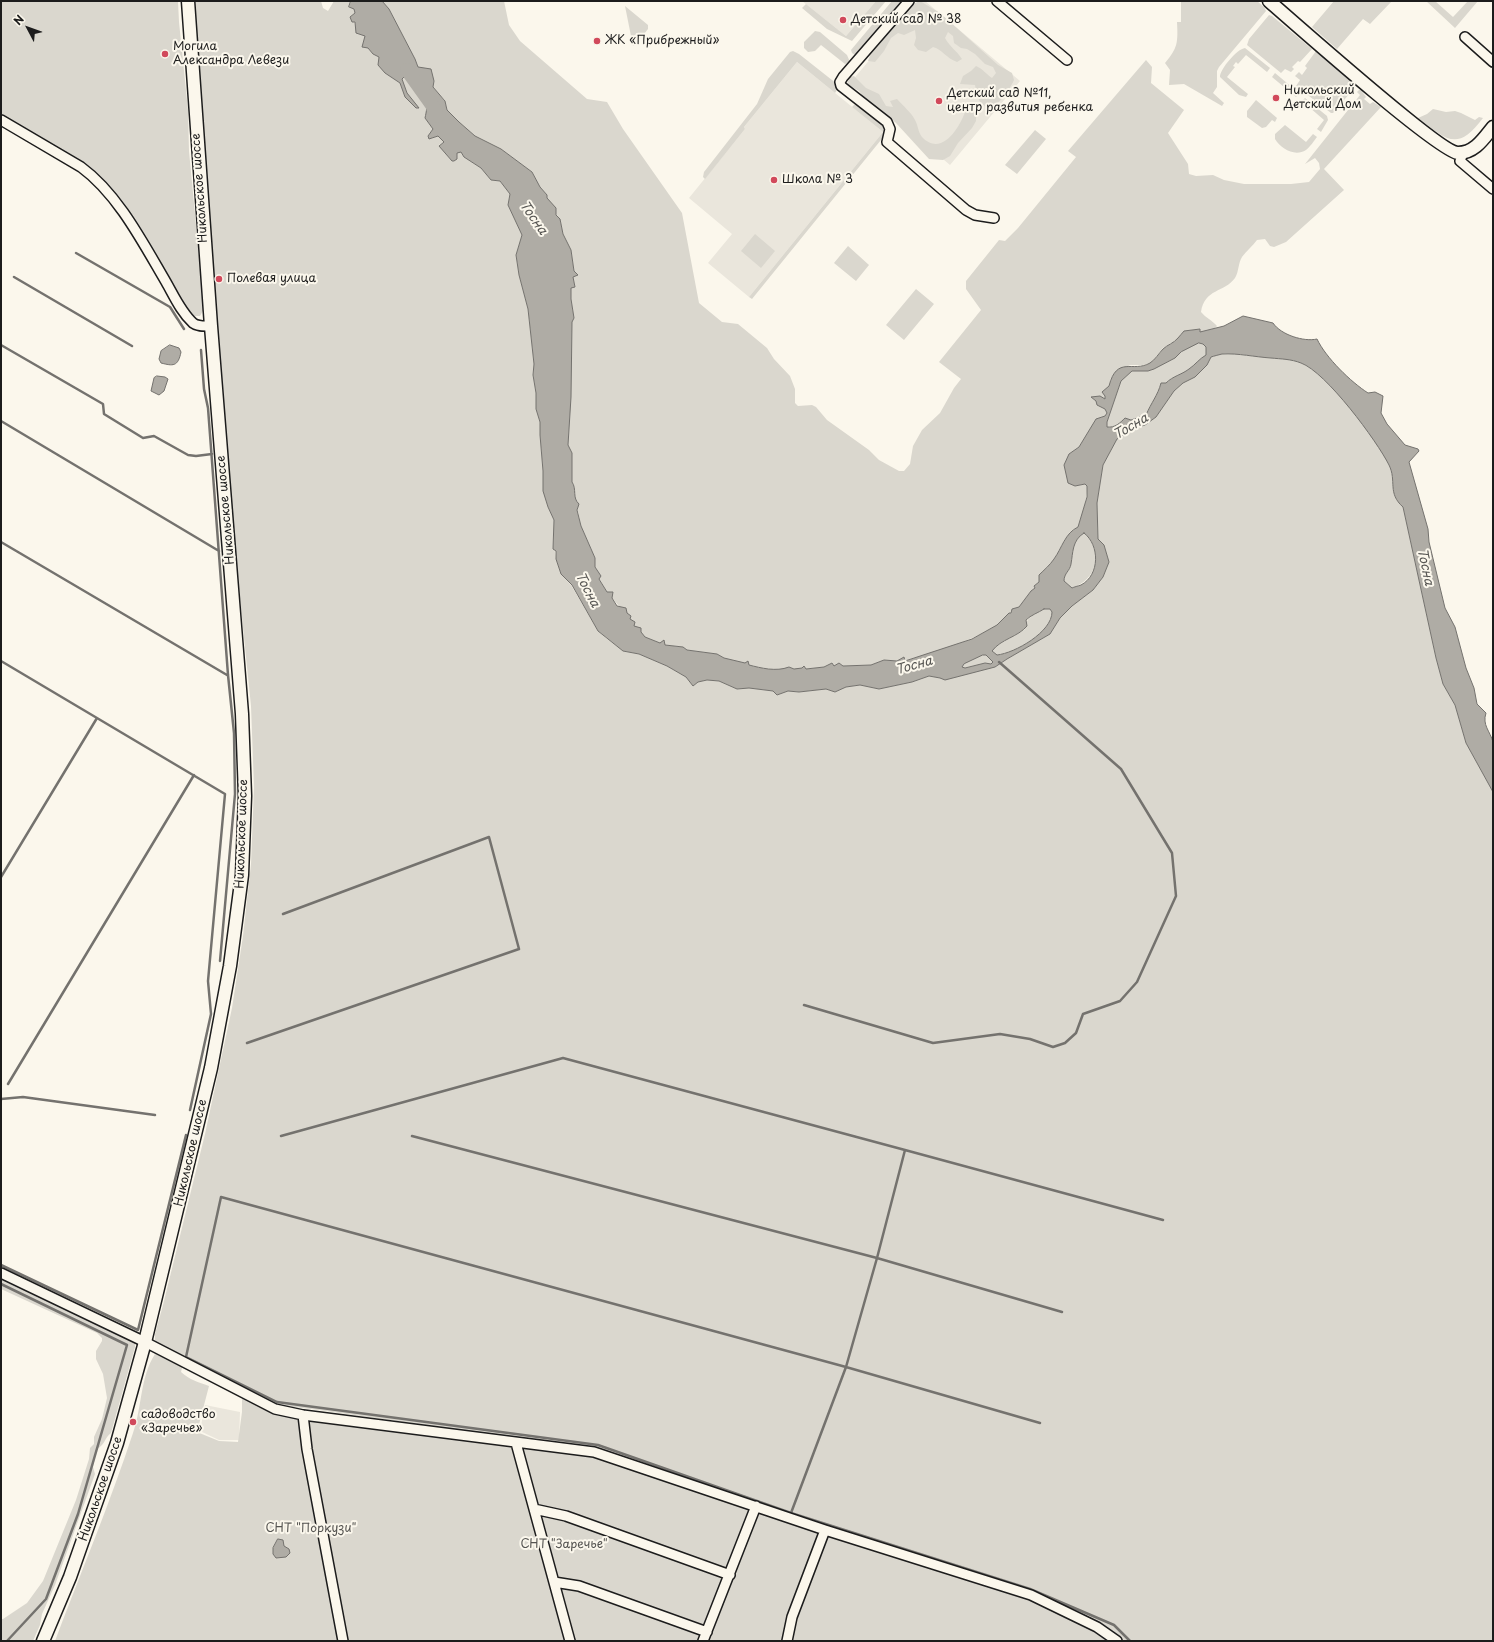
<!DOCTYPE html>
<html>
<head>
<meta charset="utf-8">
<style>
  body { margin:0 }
  #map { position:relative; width:1494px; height:1642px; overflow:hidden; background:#fbf7ec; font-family:"Playpen Sans",sans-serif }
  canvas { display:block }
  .frame { position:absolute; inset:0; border:2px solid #1c1c1c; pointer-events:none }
  .north { position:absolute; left:8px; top:8px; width:40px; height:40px; -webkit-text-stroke:3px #fbf7ec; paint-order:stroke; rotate:311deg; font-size:11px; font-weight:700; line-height:16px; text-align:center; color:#1c1c1c }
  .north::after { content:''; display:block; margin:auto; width:14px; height:18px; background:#1c1c1c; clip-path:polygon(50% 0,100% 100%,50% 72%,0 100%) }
</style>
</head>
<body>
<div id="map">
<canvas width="1494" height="1642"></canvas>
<div class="frame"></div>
<div class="north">N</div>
</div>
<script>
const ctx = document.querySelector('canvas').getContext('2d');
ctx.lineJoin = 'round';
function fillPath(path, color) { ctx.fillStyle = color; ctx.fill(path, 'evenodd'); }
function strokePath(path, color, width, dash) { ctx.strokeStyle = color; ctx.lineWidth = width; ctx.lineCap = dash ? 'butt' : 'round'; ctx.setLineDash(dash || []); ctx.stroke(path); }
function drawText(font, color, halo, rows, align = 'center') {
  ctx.font = font + ' "Playpen Sans",sans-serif'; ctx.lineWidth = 4; ctx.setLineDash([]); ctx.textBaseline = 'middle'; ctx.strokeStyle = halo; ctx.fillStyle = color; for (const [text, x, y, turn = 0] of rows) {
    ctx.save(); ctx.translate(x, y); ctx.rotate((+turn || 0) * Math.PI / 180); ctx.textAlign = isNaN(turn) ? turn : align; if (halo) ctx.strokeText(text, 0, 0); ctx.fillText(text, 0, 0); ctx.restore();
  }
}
const built = new Path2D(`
  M802,1H876L846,36Z
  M919,1H925L1020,81L950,165L851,82Z
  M797,62L883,132L749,297L708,263L732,234L689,198L745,129L744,127Z
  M205,1405L240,1412L239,1440H219L200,1431Z`);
const green = new Path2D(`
  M1,1H178L179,22L188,110L189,151L204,309L200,316H193L186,309L114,195L1,116Z
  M190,1H321L323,8L328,11L334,1H351L349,7L354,9L355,13L350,17L365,36V41L368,48L373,54L379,57L378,62L385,73L400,83L405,97L414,103L407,93L402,80L404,77L417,88V82C429,92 429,104 425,118L433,129L428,136L430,139L438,136L444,142L439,145L450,159L457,153L461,151L464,157L481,168L491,180L500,181L510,194L508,205L522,235L516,255L519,275L528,309L534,364L533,375L536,393V409L540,422V435L543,471V484L548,507L554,520L553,540L556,559L561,574L571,585L598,631L606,638L623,651L639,654L667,666L686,677L693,686L698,682L707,680L719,681L737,689L749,688L773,691L777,695L788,691L799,692L826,689L835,692L846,687L860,685L879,689L912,682L929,676L940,678L995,667L1007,659L1050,634L1060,618L1072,606L1093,590L1103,577L1109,562L1104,545L1098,539L1097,503L1103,465L1117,439L1131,430L1145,425L1156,417L1174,391L1183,383L1195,377L1207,365L1210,357C1214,356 1218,355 1222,354C1238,353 1255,357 1271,358C1281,359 1291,359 1301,363C1326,372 1377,440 1389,465C1397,480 1387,494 1403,507L1436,658L1443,684L1455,705L1466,743L1493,792V1641H1123L1110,1631L1088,1619L833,1529L595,1448L537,1441L319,1410L277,1405L160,1345L155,1341V1334L163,1305L205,1134L232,1008L243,936L251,864L254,788L251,706L231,510L218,332Z
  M382,1H504L509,25L520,41L587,99L607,102L623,129L682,213L699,303L722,322L738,324L767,348L774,359L790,376L795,389V403L798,406L812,405L816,407L827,420L869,450L879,460L899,471H904L910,464L913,446L922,430L940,413L954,388L961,379L939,362L981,310L966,289V281L999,240L1005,241L1018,228L1076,157L1068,151L1146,60L1152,67L1151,83L1184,110L1168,133L1188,164L1189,174L1196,176L1213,175L1224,180L1244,184H1291L1309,182L1320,169L1319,163L1315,158L1305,164L1360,95L1357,92L1359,90H1361L1366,97L1364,99L1370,104L1373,102L1381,107L1324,169L1344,190L1286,242L1274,247L1270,246L1265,239L1257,240C1253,246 1246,251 1242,257C1238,263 1239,272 1235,278C1224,293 1205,288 1201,312C1206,318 1212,320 1217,326L1215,328L1200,333L1199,329L1184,331L1179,338L1163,348L1151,363L1143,365H1130L1111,378L1105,400L1091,397L1096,401L1098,405L1105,409L1107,413L1105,416L1096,420L1079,447L1069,454L1075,486L1085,484L1087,486C1087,500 1083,514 1078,527C1065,532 1062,548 1054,559C1050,565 1044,570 1039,575V582L1034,586L1035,588L1031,591L1019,607L1012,609C1006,628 949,648 929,654C921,657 913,657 905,661L904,657L897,661L884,660L871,665L843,666L839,663L834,666L832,663L824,667L806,669L804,666C800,671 794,669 789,667L782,670L761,668L724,658L717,654L687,650L682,647L665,645L645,637L634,626L630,619L612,598V592H607L599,578L601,576L595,567V558L581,526L574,492V486L572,482V453L568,445L569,429L572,322L574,318L571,299V288L575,287L573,277L574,271L571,250L563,234L560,220L546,198L547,195L540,187L532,172L501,149L475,136L459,122L447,110L445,100L433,87L434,81L418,67L415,59L389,9Z
  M876,1H886L852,41L827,29L802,8L806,4L846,36Z
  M892,1H905L858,53L855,55L852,53L851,50Z
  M920,1L940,13L998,65L1012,73L1014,80C1009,91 991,120 979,100C977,96 976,90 975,85L960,84L963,76L971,71L976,66C983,69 986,74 992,78L996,73L993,67L985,64L975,54L967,49L961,48L954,43L953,36L948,32L945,38C950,47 957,51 962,59L957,62C946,58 943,50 933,47L926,52L918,50L914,45L916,38L915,30L904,35L898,33L891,38L884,51L875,62L868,61L870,55L913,4Z
  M1181,1H1257L1264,7L1266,11L1219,67L1217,71V87L1213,93L1224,103L1222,106L1184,84L1169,85L1170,70L1165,63C1178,48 1178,42 1177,22H1181Z
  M1334,1H1392L1370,24L1363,19L1337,49L1312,27Z
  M1426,1H1435L1453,17L1468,1H1478L1455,28Z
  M625,6L648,25V29L637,43L633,46Z
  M1269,15L1272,16L1312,49L1300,62L1298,61L1292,67L1294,69L1291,72L1285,69L1281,73L1247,45L1249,39Z
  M815,31L820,32L847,55L850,62L845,64L821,45L815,51L808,52L804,48V42Z
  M1245,48L1270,68L1267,72L1246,55L1238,64L1236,62L1233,66L1235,67L1227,77L1248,94L1246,97L1239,95L1220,77C1220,69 1237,49 1245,48Z
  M793,51L799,54L837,84V90L835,93L797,62L744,127L745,129L705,179L703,177L704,172L757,104L768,79L790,52Z
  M1316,51L1355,83L1356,86L1333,113H1331L1296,86L1300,80L1295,76L1299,72L1302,75L1307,68L1305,66Z
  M1275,73L1299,93L1296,97L1272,77Z
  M854,76L866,88L879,94L886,106L893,107L890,101L897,99C903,106 911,112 915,120C918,125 918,132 922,137C942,158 961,126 966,109L974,107L976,114V121L972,128L958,143L950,156L943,160L929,159L896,123L863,96L859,91L847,84L850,77Z
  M1305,98L1327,116L1328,120L1321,132L1317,129L1324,120L1302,101Z
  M1256,100L1277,118L1275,122L1272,120L1266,127L1262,128L1247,117V111Z
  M856,103L887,126L885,135L752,299L749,297L883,132L852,107Z
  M1433,109L1446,112L1455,111L1461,113L1475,120L1479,117L1483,118C1457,153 1446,139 1418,118L1427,114Z
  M1285,125L1306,142L1313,134L1317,137C1314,141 1310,147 1306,150C1295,157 1281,149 1275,139V134Z
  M1035,130L1046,139L1017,174L1005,165Z
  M755,234L775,251L761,268L741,251Z
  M848,246L869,265L856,281L834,263Z
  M916,289L934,304L904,340L886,325Z
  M1199,343L1203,344L1206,347V355C1199,359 1196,365 1189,369C1181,375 1173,376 1166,383H1161C1158,395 1151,403 1146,415L1131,420L1125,418C1120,423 1115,428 1107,427V422L1121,381L1132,371H1148L1154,369L1175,358L1181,352Z
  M1084,533C1105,551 1097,580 1072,588L1064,581C1064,573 1070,571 1071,564C1073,552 1072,539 1084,533Z
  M1044,609H1050L1052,612C1052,632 1015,653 996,655L992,651C1001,641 1015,637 1025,629C1027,614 1034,617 1044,609Z
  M983,655H986L993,662L991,664L985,663L964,668L962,667L964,664Z
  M1,1276L128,1337L135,1343V1347L111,1433C104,1438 106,1444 97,1449L93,1467L95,1474L55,1585L42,1614L40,1625L33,1641H1V1619H3L27,1603L43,1581L76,1500L89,1459L90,1448L94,1444V1437L102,1419L107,1398L103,1374L96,1359V1351L102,1341V1338L97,1333L1,1289Z
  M155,1354L186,1367L182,1368L181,1372C190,1380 198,1382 209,1386L197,1432L219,1441L238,1442L242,1412V1399L246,1394L275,1409L594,1452L1031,1595L1117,1641H55C81,1572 110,1503 133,1433C142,1408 140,1377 155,1354Z`);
const water = new Path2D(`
  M351,1H382L389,9L415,59L418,67L431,69L434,81L433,87L445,101L447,110L459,122L475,136L501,149L532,172L540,187L547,195V198L556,208V215L560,219L563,234L571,250L574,271L578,275L573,277L575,287L571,288V299L574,318L572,322L571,397L568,445L572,453V482C577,489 572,498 579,504L577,510L581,526L595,558V567L601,576L599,579L607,592H613L612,598L617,606L626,608L627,613L631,616L630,619L635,622L634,626L641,628V632L645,637L660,643L664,640L665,645L683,647L687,650L717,654L724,658L745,663L748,661L749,665C761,668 776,672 789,667L794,669L802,668L804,666L806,669L824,667L832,663L834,666L839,663L843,666L871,665L884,660L897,661L904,657L905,661L972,639L997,625L1009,613H1011L1012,609L1019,607L1031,591L1035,588L1034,586L1039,582V575C1044,570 1050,565 1054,559C1062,548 1065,533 1078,527L1087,497V486L1085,484L1075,486L1068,483L1064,465L1069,454L1079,447L1096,419L1105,416L1107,413L1105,409L1097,405L1096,401L1091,397L1100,396L1105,399V396L1102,392L1109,386C1117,355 1133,373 1150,363C1155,360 1159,353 1163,349C1167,345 1174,343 1178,338C1180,336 1182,333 1184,331L1200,329V332L1224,326L1243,316L1273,323C1281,335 1304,342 1317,339C1326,358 1351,382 1368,393L1375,392L1383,396L1381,413L1387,424L1405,445L1418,449L1419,451L1409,462L1428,529L1429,542L1445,608L1455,627L1466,668L1474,688L1477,704L1486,713C1482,725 1490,731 1493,742C1494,752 1493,780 1493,792L1466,743L1455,705L1443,684L1436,658L1403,507C1387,493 1397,481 1389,465C1377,441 1326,372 1301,363C1291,359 1281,359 1271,358C1255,357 1238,353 1222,354C1218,355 1214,356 1211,357L1207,365L1195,377L1183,383L1174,391L1156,417L1145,425L1131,430L1117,439L1103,465L1097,503L1098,539L1104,545L1109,562L1103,577L1093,590L1072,606L1060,618L1050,634L1007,659L995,667L945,680L940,678L929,676L912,682L879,689L860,685L846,687L835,692L826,689L799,692L788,691L777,695L773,691L749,688L737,689L719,681L707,680L698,682L693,686L686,677L667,666L639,654L623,651L598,631L572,585L561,574L556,559V551L553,549L554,520L548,507L543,491V471L540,435V422L536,409V393L533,375L534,364L528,309L519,275L516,255L522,235L508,205L510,194L500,181L491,180L481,168L464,157L461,152L457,153V159L454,161H452L439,146L444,142L438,136L429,139L428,136L433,129L425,118C428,105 429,92 418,82L417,88L404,77L402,79L407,93L419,108H416L405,97L400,83L385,73L378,65L379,57L373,54L368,48L362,47L365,36L356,33L355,22H352L350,17L355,13L354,9L349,7ZM1199,343L1203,344L1206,347V355C1199,359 1195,365 1189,369C1181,375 1173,376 1166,383H1161C1158,395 1151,403 1146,415L1131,420L1125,418C1120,423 1115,428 1107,427V422L1121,381L1132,371H1148L1154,369L1175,358L1181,352ZM1084,533C1100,545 1100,575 1081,585C1078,586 1074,587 1072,588L1064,581C1064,573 1070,571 1071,564C1073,553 1072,540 1084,533ZM1044,609H1050L1052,612C1052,632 1015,653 997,655L992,651C1001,639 1018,637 1027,626L1026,620C1031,615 1038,613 1044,609ZM983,655H986L993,662L991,664L985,663L965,668L962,667L964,664Z
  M170,345L179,348L181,352C178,367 173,366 161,363L159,359L161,351Z
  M157,376L165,377L168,379L164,391L159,395L151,391L154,378Z
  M278,1539L283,1540L284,1546L289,1549L290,1553L286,1557L276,1558L273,1554V1548Z`);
const stream = new Path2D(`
  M76,253L170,307L184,329
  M14,277L132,346
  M1,345L103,404L104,414L143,438L154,436L188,455L196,456L212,454
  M201,350L204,389L208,408L228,675L234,733L235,794L220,961
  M1,421L219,551
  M1,542L227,675
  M1,661L225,794L208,981L211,1014L190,1110
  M1,877L97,718
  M804,1005L933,1043L1000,1034L1030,1039L1053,1047L1065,1043L1076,1033L1083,1014L1120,1001L1137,982L1176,896L1172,853L1121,769L999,662
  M247,1043L519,949L489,837L283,914
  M8,1084L194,775
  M1,1099L23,1097L155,1115
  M281,1136L563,1058L905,1150L877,1258L846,1367L791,1513L1030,1589L1114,1625L1130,1641
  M412,1136L877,1258L1062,1312
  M905,1150L1163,1220
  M1,1265L138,1330L186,1135
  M1,1284L127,1345L78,1514L46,1599L7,1641
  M791,1513L598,1445L277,1402L186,1357L221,1197L846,1367L1040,1423`);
const river = new Path2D(`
  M407,70L432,105L437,116`);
const minor = new Path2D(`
  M909,1L843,77L840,82L841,86L887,122L890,129L887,142L966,210L975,215L994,218
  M997,1L1067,60
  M1465,37L1493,62
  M1,120L81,167C118,194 143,243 166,282C174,296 181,312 193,323C198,327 205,326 211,326
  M1463,153L1460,161L1493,189
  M1,1273L145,1342L275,1409L303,1415L594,1452L825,1530L1031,1595L1097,1627L1117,1641
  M303,1415L307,1449L343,1641
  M516,1443L570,1641
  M534,1509L566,1516L730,1575
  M554,1582L579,1586L707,1632
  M703,1641L756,1506
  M787,1641L792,1617L825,1530`);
const major = new Path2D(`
  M1269,1C1292,21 1441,153 1458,153C1475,153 1484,138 1493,127
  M43,1641L70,1577L117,1443L145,1342L211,1068L230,966L242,875L245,796L242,714L211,326L188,1`);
const markers = [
  [843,20,4,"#d1495b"],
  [597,41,4,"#d1495b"],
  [165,54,4,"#d1495b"],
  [1276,98,4,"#d1495b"],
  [939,101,4,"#d1495b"],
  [774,180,4,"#d1495b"],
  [219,279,4,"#d1495b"],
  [133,1422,4,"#d1495b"]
];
const poiNames = [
  ["Детский сад № 38",851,20],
  ["ЖК «Прибрежный»",605,41],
  ["Могила",173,47],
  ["Александра Левези",173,61],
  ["Никольский",1284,91],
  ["Детский Дом",1284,105],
  ["Детский сад №11,",947,94],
  ["центр развития ребенка",947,108],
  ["Школа № 3",782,180],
  ["Полевая улица",227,279],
  ["садоводство",141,1415],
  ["«Заречье»",141,1429]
];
const streetNames = [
  ["Никольское шоссе",200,188,-94],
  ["Никольское шоссе",226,510,-95],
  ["Никольское шоссе",242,834,-88],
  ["Никольское шоссе",191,1153,-77],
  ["Никольское шоссе",101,1489,-71]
];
const parkNames = [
  ["СНТ \"Поркузи\"",311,1529],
  ["СНТ \"Заречье\"",564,1545]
];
const waterNames = [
  ["Тосна",533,218,55],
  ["Тосна",1131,427,-31],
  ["Тосна",1425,567,78],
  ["Тосна",587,590,63],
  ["Тосна",914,666,-16]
];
fillPath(built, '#eae6dc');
fillPath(green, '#dad7ce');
fillPath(water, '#afaca5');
strokePath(water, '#74726e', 1);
strokePath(stream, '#74726e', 2.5);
strokePath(river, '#afaca5', 14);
strokePath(minor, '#1c1c1c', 12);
strokePath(major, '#1c1c1c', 15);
strokePath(minor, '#fbf7ec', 9);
strokePath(major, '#fbf7ec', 12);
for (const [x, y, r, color] of markers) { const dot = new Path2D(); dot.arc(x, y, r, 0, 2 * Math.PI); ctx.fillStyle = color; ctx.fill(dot); strokePath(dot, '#fbf7ec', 1.5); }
drawText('12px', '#1c1c1c', '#fbf7ec', poiNames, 'left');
drawText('12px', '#1c1c1c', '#fbf7ec', streetNames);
drawText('12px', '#555451', '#fbf7ec', parkNames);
drawText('italic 13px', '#575653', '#fbf7ec', waterNames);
</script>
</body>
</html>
